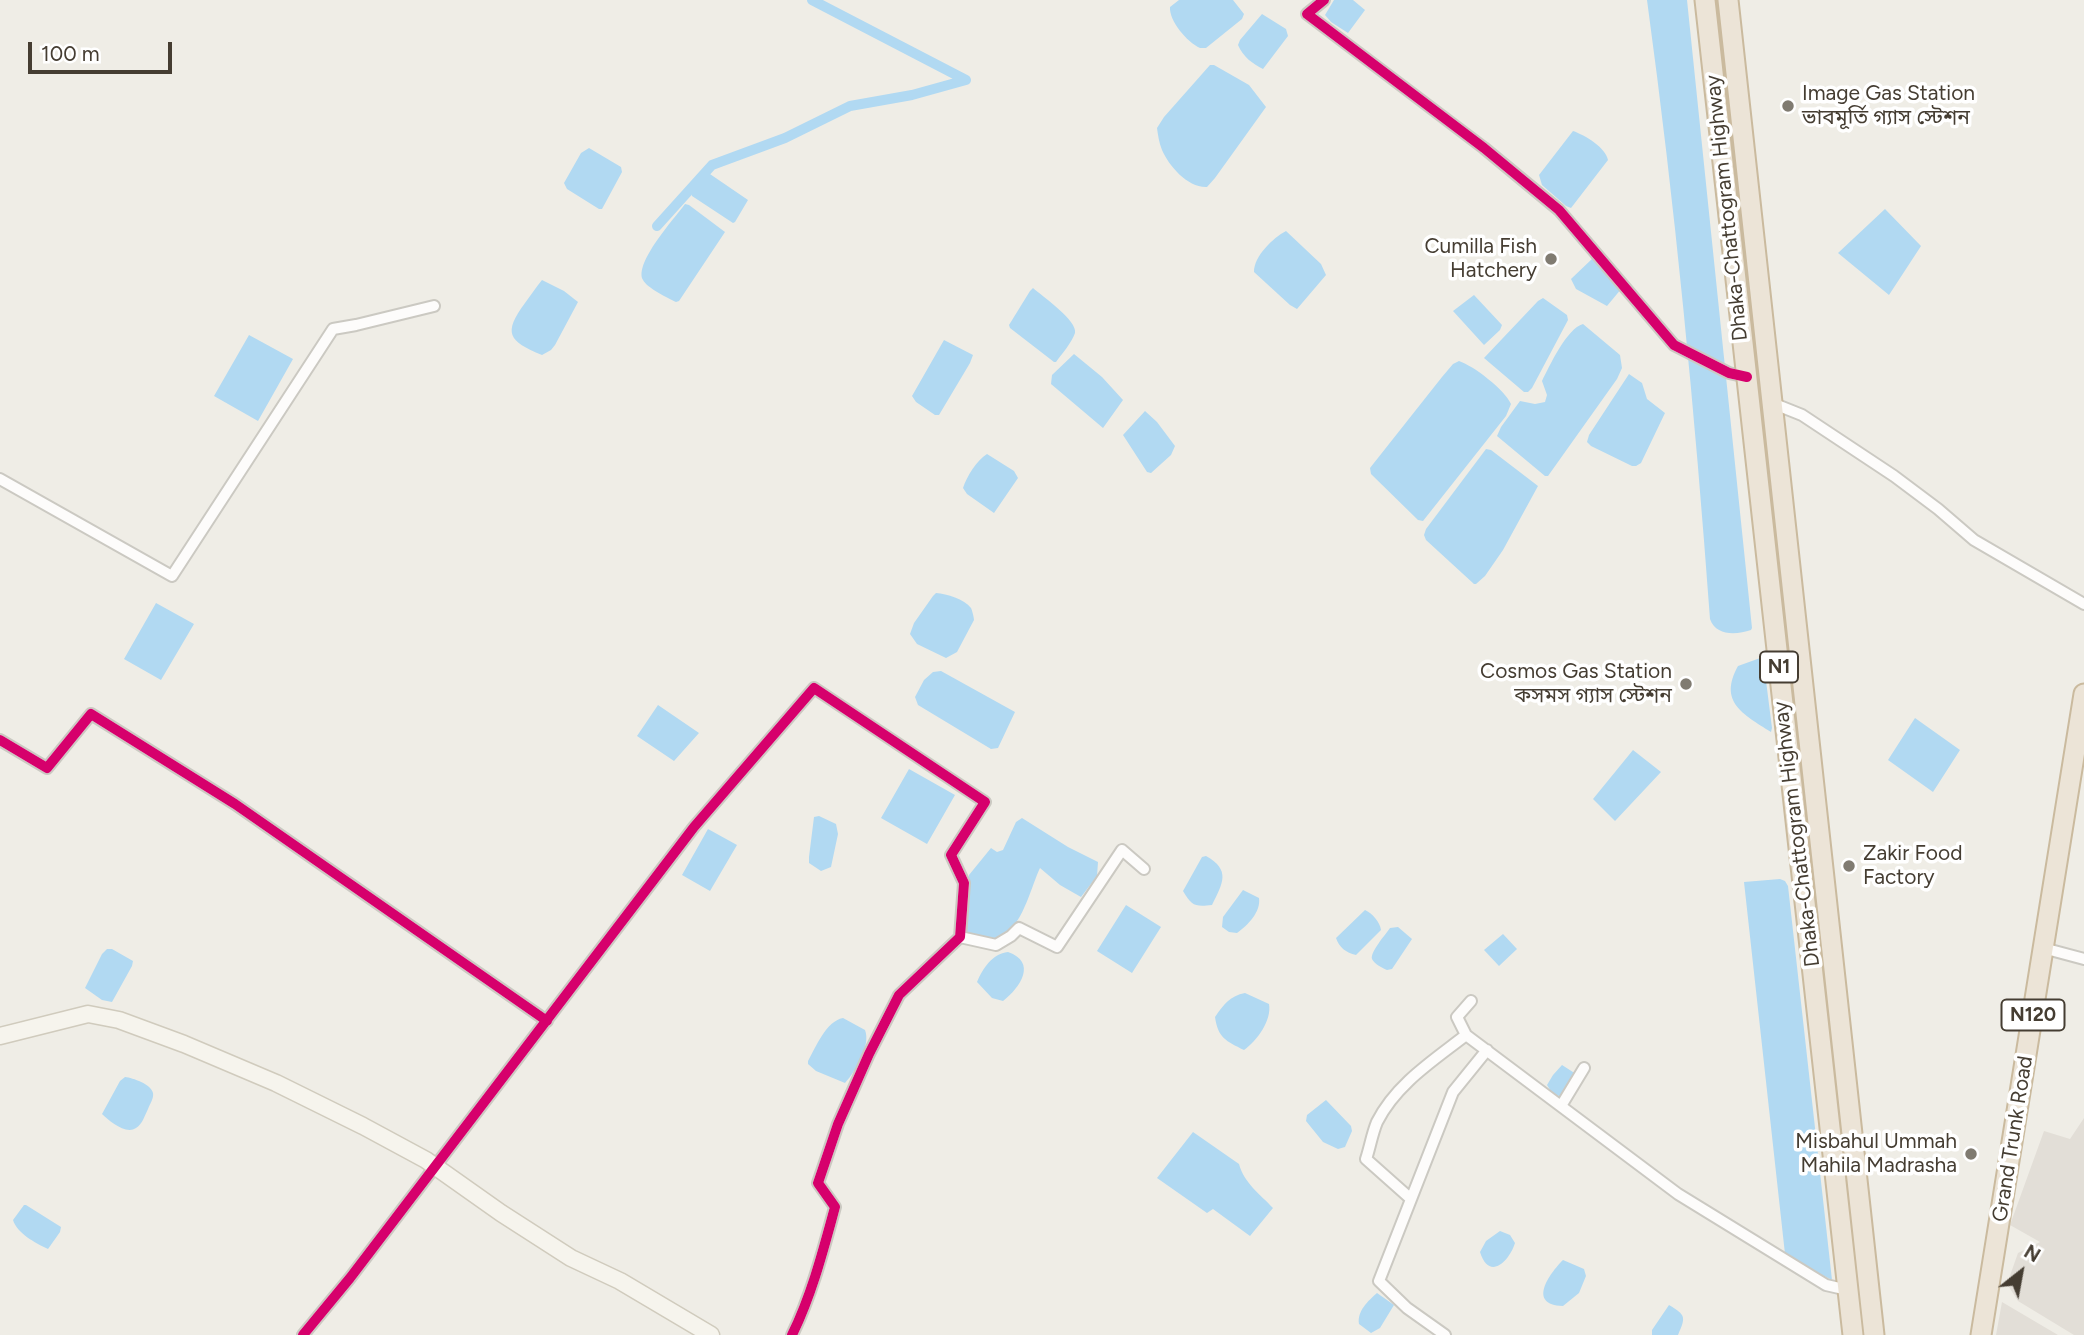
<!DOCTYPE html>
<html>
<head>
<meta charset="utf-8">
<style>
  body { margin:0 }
  #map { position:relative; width:2084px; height:1335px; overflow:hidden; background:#efede6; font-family:Figtree,sans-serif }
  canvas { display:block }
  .north { position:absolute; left:1986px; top:1237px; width:70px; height:70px; -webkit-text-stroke:5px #fff; paint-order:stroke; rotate:31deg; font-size:19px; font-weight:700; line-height:28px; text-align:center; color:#453d32 }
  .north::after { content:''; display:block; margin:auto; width:24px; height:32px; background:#453d32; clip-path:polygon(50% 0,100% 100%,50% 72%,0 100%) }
  .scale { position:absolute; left:28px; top:42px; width:144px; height:32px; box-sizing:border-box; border:4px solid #453d32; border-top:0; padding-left:9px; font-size:21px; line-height:24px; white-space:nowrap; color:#453d32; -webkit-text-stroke:5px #fff; paint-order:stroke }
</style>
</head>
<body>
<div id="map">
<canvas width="2084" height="1335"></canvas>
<div class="north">N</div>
<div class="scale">100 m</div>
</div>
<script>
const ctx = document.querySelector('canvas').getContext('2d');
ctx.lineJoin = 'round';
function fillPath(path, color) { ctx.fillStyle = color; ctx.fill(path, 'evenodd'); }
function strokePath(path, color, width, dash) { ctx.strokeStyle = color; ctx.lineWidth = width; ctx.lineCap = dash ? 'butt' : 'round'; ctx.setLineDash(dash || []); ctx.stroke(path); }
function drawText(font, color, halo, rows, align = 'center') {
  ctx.font = font + ' Figtree,"Noto Sans Bengali",sans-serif'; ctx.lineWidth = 7; ctx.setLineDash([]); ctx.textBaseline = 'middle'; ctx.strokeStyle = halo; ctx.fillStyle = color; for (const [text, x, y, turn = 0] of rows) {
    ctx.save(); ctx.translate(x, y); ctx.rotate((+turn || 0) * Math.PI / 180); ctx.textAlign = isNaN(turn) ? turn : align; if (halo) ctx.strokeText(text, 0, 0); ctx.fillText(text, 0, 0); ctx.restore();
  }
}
const industrial = new Path2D(`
  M2084,1118V1335H2074L2018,1301L2007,1284L2018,1253L2040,1242L2010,1225L2044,1131L2070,1139Z
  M2002,1302L2058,1335H1996Z`);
const water = new Path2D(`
  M1179,0H1233L1244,14L1242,19L1206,48H1200C1187,42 1169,21 1170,7Z
  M1334,0H1353L1365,10L1348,33L1331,22L1325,15Z
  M1647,0H1687L1752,628L1751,630C1736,635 1716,636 1710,619C1695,412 1675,205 1647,0Z
  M1262,14L1286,29L1288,36L1263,69C1253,64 1243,57 1238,45L1240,40Z
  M1210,65H1214L1249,85L1266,107L1215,178L1207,187C1188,188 1169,166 1162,150C1159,143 1158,135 1157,128L1164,117Z
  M1573,131C1585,135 1606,148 1608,160L1571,208L1566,206L1542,185L1539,175Z
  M589,148L621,167L622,172L602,209H599L567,189L564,183L581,153Z
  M707,172L748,200L735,222L733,223L692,196L691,193Z
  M685,204L689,205L725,232L679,301L676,302C668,298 647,288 643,280C634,263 674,219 685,204Z
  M1885,209L1921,246L1889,295L1838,253Z
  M1286,231L1321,264L1326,275L1297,309L1290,305L1254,272C1254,256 1273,238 1286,231Z
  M1593,258L1622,288L1607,306L1576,289L1571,279Z
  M542,280L564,291L578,302L555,345L551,350L542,355C508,341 503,333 525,303C531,295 536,287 542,280Z
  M1033,288C1042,296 1078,321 1075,333C1072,342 1062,354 1056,362H1054L1010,328L1009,325L1030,291Z
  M1474,295L1502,325L1500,330L1484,345L1453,311Z
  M1543,298L1567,315L1568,320L1532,388L1528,392H1524L1484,358L1538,301Z
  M1583,324L1620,355L1622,368L1617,379L1548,476H1545L1497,436L1501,427L1520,401L1535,404L1545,402L1547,395L1542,381C1549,367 1567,328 1583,324Z
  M249,335L293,359L258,421L214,396Z
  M944,340L973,355L970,363L939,415H935L916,402L912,396Z
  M1074,354L1102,377L1123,400L1103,428L1051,384L1052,375Z
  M1459,361C1474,366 1505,390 1511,404L1506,416L1423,521L1418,520L1371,474L1370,468L1442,377L1453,364Z
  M1629,374L1642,383L1647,399L1665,413L1641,463L1636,466H1632L1591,446L1587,442L1589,435Z
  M1145,411L1157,422L1175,446L1171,455L1151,473L1147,472L1123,435Z
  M1486,449L1491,450L1538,486L1503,550L1485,576L1476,584H1474L1426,540L1424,535L1426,529Z
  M987,454L1014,471L1018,478L994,513L967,494L963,488C967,476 977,460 987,454Z
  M936,593C947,594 964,599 971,608C972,610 974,617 974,620L957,652L946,658L917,644L910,634L914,623L933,596Z
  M156,603L194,624L161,680L124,659Z
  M1763,657L1772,728L1771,732C1743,714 1718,702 1738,666Z
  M941,671L1015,712L998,748L991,749L918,705L915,697L924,680L933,672Z
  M658,705L699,733L674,761L637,736Z
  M1915,718L1960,750L1933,792L1888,760Z
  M1633,750L1661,772L1615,821L1593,799Z
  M909,769L955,795L927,844L881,818Z
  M819,816L836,824L838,834L831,867L821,871L809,863V857L814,817Z
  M1022,818L1068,847L1098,862L1097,876L1081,897L1060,885L1040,868C1030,889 1020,939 991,939C983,939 972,933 964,931L969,875L991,848L997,852L1003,850L1016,822Z
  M708,829L737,845L710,891L682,875Z
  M1206,856C1231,870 1223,883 1212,905C1195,907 1192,906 1183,891L1202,857Z
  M1780,879L1785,881L1788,886L1832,1280L1804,1266L1785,1254L1744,882Z
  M1243,890L1259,898C1261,912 1248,925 1237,933L1229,932L1222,927L1223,917Z
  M1126,905L1161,927L1132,973L1097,951Z
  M1365,910C1372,913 1380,922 1381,930L1356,955C1346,953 1339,947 1336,938Z
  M1398,927L1412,939L1392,969L1387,970C1383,968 1374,964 1372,959C1370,952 1386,934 1390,928Z
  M1503,934L1517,949L1499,966L1484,950Z
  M107,949H112L133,961L132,966L112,1002L102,1000L85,988L102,954Z
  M1008,952C1037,962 1021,987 1003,1001L992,998L977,982C983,968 992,954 1008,952Z
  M1245,993L1269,1004C1272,1020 1257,1041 1244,1050C1226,1041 1218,1038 1215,1017C1224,1004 1230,996 1245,993Z
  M843,1018L865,1030C871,1045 856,1071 845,1083L816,1071L808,1064V1061C816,1047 826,1021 843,1018Z
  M1562,1065L1576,1074L1561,1097L1552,1093L1547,1085L1553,1075Z
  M125,1077C133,1078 151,1084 153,1093C154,1098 150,1104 148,1109C145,1115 142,1125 136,1128C126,1135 109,1121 102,1114L120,1081Z
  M1326,1100L1351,1126L1352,1131L1345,1147L1338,1149L1323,1142L1306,1121L1307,1115Z
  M1193,1132L1239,1164C1244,1183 1260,1194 1273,1208L1250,1236L1213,1209L1207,1213L1157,1178Z
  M24,1205H26L61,1227L60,1232L48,1249C35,1243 17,1233 13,1220Z
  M1500,1231L1510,1235L1515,1243C1509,1262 1489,1281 1480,1252L1486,1241Z
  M1563,1260L1584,1269L1586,1276L1579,1293L1563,1306C1527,1305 1549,1274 1563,1260Z
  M1377,1293L1394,1305L1380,1328L1371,1333L1359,1324C1357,1311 1368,1301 1377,1293Z
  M1669,1305C1686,1315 1686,1317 1678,1335H1652V1330Z`);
const canal = new Path2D(`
  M657,226L712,165L785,138L850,106L912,95L966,80L812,0`);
const street = new Path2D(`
  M1324,0L1307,14L1484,148L1559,210L1674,345L1729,373L1747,377
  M1772,403L1802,415L1894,476L1938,509L1974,540L2084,604
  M0,479L172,576L333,329L356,325L434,306
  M0,740L47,768L91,714L235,804L547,1021
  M960,937L996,945L1011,936L1019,928L1057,947L1122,850L1144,869
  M2043,948L2084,959
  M1471,1001L1457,1017L1466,1035L1678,1194L1826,1285L1848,1290
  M1561,1106L1584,1068
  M1411,1199L1366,1159C1370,1147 1372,1134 1377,1122C1396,1084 1434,1060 1466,1035
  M303,1335L350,1278L694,827L814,688L985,802L951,855L964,883L960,937L899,995L869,1054L838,1124L818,1183L835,1207C823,1251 812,1294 792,1335
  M1445,1335L1407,1308L1379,1281L1453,1092L1487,1050`);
const secondary = new Path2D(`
  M0,1036L88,1014L119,1020L184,1044L276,1083L363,1126L426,1160L501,1213L571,1258L620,1281L711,1335`);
const highway = new Path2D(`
  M1705,0L1853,1335
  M1728,0L1874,1335
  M1981,1335L2084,694`);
const cycleway = new Path2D(`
  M1324,0L1307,14L1484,148L1559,210L1674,345L1729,373L1747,377
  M0,740L47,768L91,714L235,804L547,1021
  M303,1335L350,1278L694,827L814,688L985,802L951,855L964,883L960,937L899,995L869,1054L838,1124L818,1183L835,1207C823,1251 812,1294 792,1335`);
const markers = [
  [1788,106,7,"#807b71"],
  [1551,259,7,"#807b71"],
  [1686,684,7,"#807b71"],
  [1849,866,7,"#807b71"],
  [1971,1154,7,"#807b71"]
];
const shields = [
  [1779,667,38],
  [2033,1015,63]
];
const shieldNames = [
  ["N1",1779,667],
  ["N120",2033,1015]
];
const poiNames = [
  ["Image Gas Station",1802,94,"left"],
  ["ভাবমূর্তি গ্যাস স্টেশন",1802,118,"left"],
  ["Cumilla Fish",1537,247],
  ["Hatchery",1537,271],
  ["Cosmos Gas Station",1672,672],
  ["কসমস গ্যাস স্টেশন",1672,696],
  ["Zakir Food",1863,854,"left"],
  ["Factory",1863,878,"left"],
  ["Misbahul Ummah",1957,1142],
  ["Mahila Madrasha",1957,1166]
];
const streetNames = [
  ["Dhaka-Chattogram Highway",1727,208,-96],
  ["Dhaka-Chattogram Highway",1797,834,-97],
  ["Grand Trunk Road",2013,1139,-81]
];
fillPath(industrial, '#e2ded7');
fillPath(water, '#b1d9f2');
strokePath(canal, '#b1d9f2', 10);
strokePath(street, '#cbc9c2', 14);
strokePath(secondary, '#d0cbbd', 19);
strokePath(highway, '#caba9e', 23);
strokePath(street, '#fdfcfb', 10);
strokePath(secondary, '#f6f4ed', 16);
strokePath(highway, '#ece4d7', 19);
strokePath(cycleway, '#d6006c', 10);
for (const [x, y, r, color] of markers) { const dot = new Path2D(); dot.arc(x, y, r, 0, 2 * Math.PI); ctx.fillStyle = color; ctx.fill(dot); strokePath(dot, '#fff', 2.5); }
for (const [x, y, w] of shields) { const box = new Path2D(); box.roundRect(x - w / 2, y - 15.5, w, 31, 5); ctx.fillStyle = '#fff'; ctx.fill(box); strokePath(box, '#453d32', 2); }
drawText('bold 19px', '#453d32', null, shieldNames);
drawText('21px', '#453d32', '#fff', poiNames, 'right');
drawText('21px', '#453d32', '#fff', streetNames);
</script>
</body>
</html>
